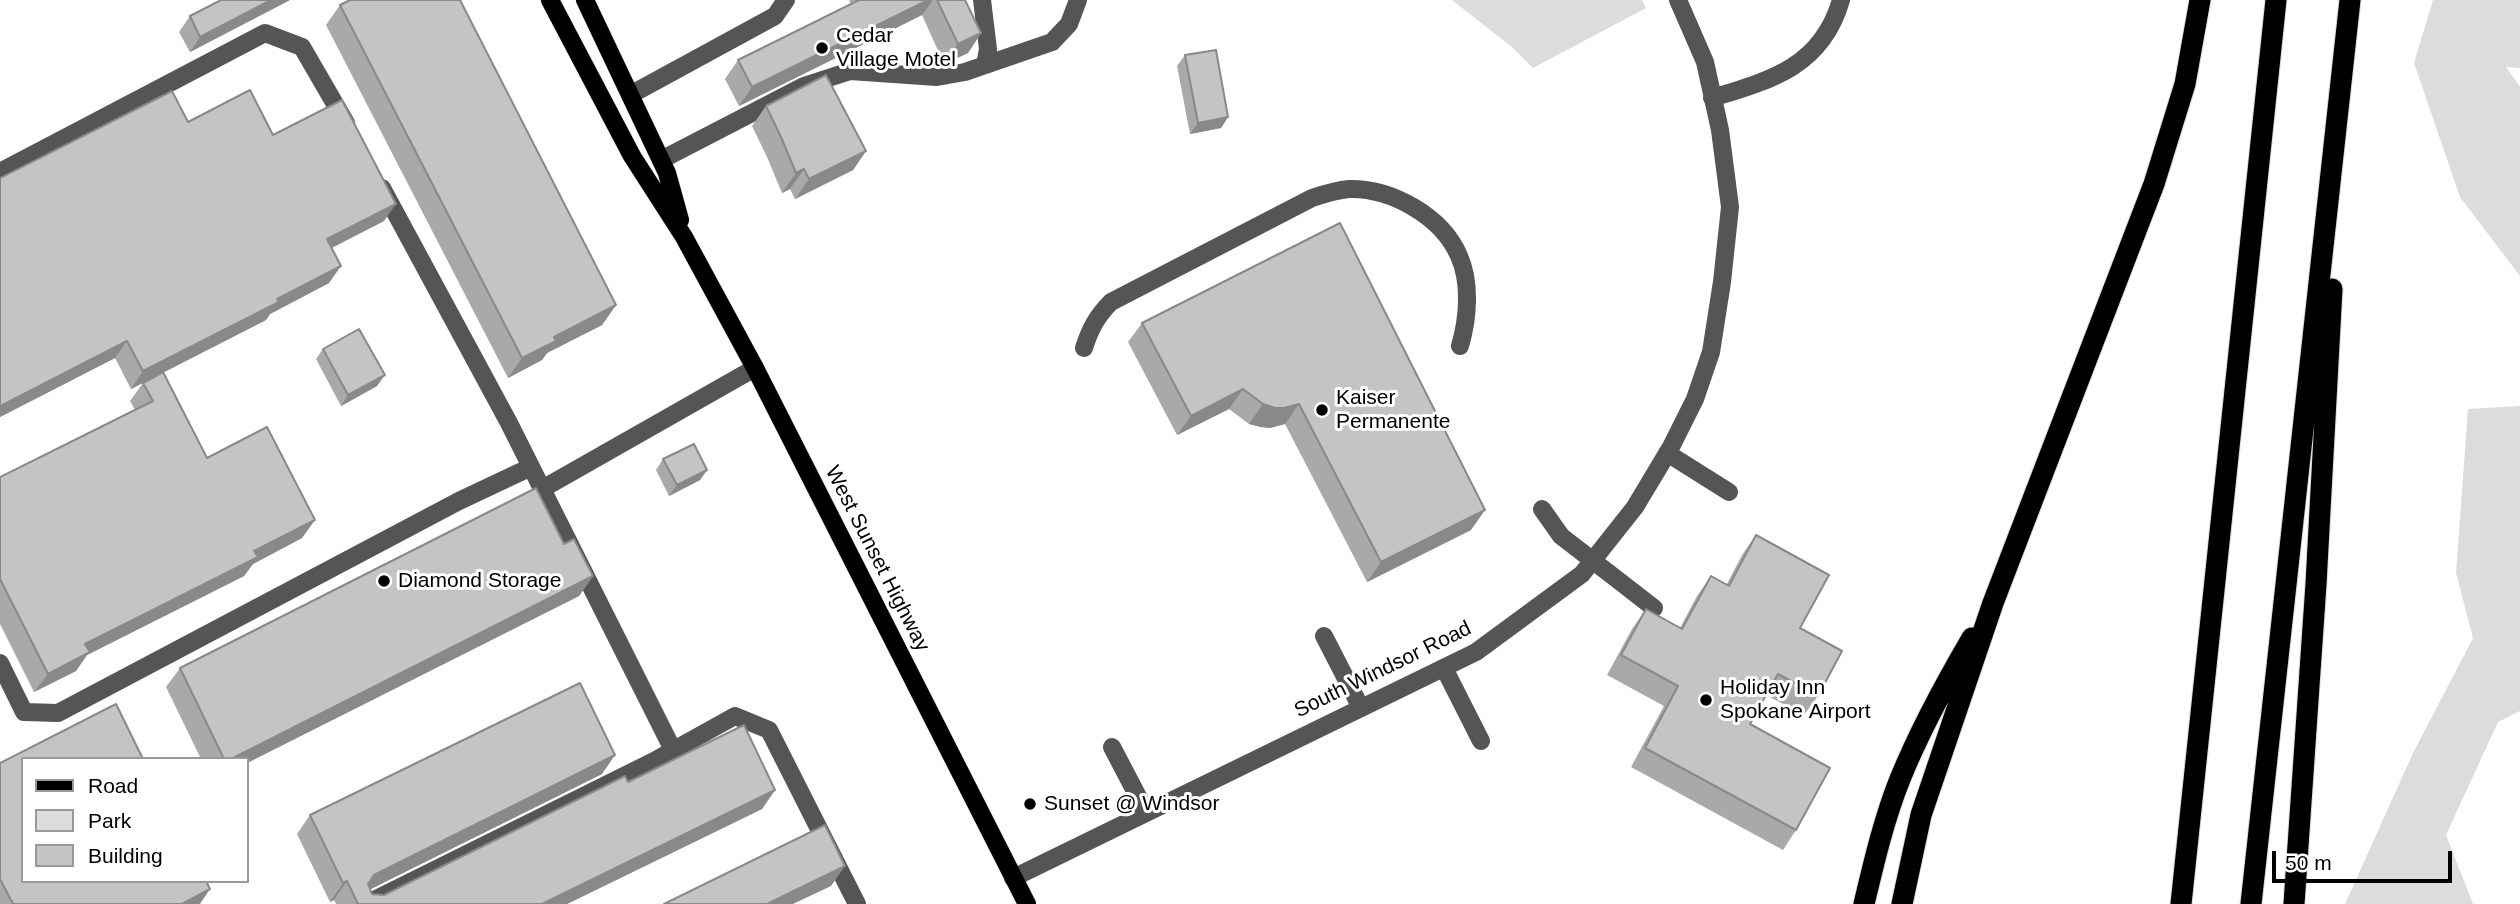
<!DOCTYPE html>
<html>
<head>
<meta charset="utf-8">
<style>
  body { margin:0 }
  #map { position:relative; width:2520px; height:904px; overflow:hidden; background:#fff; font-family:Arial,sans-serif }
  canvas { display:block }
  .legend { position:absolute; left:21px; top:757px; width:228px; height:126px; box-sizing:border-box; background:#fff; border:2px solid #999; margin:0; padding:9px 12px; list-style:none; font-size:21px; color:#000 }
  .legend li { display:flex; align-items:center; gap:14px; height:35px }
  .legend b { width:35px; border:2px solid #999 }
  .scale { position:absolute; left:2272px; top:851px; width:180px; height:32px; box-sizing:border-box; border:4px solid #000; border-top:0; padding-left:9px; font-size:21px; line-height:24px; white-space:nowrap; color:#000; -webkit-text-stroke:5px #fff; paint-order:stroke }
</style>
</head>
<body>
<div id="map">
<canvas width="2520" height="904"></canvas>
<ul class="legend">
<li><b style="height:9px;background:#000"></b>Road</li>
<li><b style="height:19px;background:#dcdcdc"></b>Park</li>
<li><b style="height:19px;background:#c4c4c4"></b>Building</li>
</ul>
<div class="scale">50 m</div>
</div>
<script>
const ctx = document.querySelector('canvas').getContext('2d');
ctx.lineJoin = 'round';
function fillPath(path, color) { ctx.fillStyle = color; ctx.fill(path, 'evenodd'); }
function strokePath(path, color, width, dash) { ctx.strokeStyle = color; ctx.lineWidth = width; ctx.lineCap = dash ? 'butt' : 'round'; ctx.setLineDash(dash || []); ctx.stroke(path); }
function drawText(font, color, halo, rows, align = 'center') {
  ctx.font = font + ' Arial,sans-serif'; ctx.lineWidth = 6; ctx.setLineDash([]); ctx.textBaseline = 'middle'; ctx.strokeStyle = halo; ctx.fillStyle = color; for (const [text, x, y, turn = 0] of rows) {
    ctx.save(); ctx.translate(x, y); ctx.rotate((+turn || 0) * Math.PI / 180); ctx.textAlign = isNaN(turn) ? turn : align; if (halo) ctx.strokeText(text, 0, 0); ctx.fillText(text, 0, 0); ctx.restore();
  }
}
const green = new Path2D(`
  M1452,0H1642L1646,8L1533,68L1513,48Z
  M2433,0H2520V68L2506,67L2520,87V276L2460,197L2414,63Z
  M2520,406V711L2498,722L2446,835L2473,904H2345L2413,753L2473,638L2456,573L2468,409Z`);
const minor = new Path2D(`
  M982,0L988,49L985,65
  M630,95L775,16L786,0
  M1712,98C1772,80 1822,66 1841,0
  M661,160L804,86L850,71L937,77L965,72L1052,42L1069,24L1078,0
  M0,172L265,33L302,47L346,123
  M382,188L509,423L673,750
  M1084,348C1090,329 1097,316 1111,302L1312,198C1324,194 1336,190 1349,189C1391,188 1442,216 1459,256C1471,282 1468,319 1460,346
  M1667,453L1729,492
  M542,489L755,368
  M1542,509L1561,536L1654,608
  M1324,636L1361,708
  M0,663L24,712L58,713L459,501L531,467
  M1444,668L1481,741
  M1112,747L1146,812
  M1013,878L1476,652L1582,574L1635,507L1671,447L1695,399L1711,352L1722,282L1730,207L1720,130L1705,62L1678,0
  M366,904L654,761L735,716L769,730L857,904`);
const major = new Path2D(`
  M550,0L632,156L684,237L755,368L1027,904
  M585,0L667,173L680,220`);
const highway = new Path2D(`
  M1864,904C1874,862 1884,819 1900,779C1920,730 1945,684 1972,638
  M1902,904L1921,815L1993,603L2154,184L2185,84L2200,0
  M2181,904L2276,0
  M2251,904L2350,0
  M2294,904L2316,584L2332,289`);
const wall = new Path2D(`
  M221,0H290L190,52L179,32L190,16Z
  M849,0H965L981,33L968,53L944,64L922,15L739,106L725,79L738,60L851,4Z
  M340,5L616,305L602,325L547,353L542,360L508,378L326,25Z
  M1185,55L1228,117L1221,128L1190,134L1177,66Z
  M766,106L866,151L853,170L795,199L790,189L782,193L767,157L752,126Z
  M188,122L384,221L332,248L329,283L270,314L266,320L131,389L115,358L0,417V178Z
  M1340,223L1471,530L1367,582L1285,424L1270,428L1261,427L1249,424L1229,409L1177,435L1128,342L1142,323Z
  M323,349L377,386L341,406L316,359Z
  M143,383L207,458L302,538L253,564L244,576L87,655L76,671L34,692L0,624V477L135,410L130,401Z
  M663,459L707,470L700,480L669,496L656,470Z
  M1756,535L1800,628L1818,696L1804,715L1766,695L1750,724L1796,830L1783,850L1631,767L1664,706L1607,675L1632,629L1646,609L1680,628L1697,596L1711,576L1727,584L1742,555Z
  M564,544L593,576L579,596L247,763V759H201L166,687L180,668Z
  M0,763L200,904H0Z
  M602,774L370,889L372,894L384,895L628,782L775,790L762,809L567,904H336L334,900L330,902L297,834L310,815Z`);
const shadedWall = new Path2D(`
  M271,0H290L190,52L200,37Z
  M928,0H933L922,15L739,106L752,87Z
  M981,33L968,53L944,64L958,44Z
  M1228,117L1221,128L1190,134L1198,123Z
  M866,151L853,170L795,199L809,179Z
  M804,169L790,189L782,193L796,173Z
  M396,204L384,221L315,256L327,239Z
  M341,266L329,283L270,314L266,320L131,389L143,371Z
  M616,305L602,325L547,353L542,360L508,378L522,358L554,337Z
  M127,341L115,358L0,417V406Z
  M385,375L377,386L341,406L348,395Z
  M1243,389L1229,409L1177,435L1191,416Z
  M1263,404H1299L1285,424L1270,428L1261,427L1249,424Z
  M707,470L700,480L669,496L677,485Z
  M1485,510L1471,530L1367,582L1381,562Z
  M315,520L302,538L253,564L244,576L87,655L76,671L34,692L48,674L85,644L254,551Z
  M593,576L579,596L247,763V759H231Z
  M615,755L602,774L361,894L374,875Z
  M775,790L762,809L567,904H542Z
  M845,866L831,886L793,904H767Z
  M347,881L334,900L330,902L343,883Z
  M210,889L200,904H182Z`);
const building = new Path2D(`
  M221,0H271L200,37L190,16Z
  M350,0H460L616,305L554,337L556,341L522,358L340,5Z
  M859,0H928L752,87L738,60Z
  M937,0H965L981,33L958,44Z
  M1216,50L1228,117L1198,123L1185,55Z
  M826,75L866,151L809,179L804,169L796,173L781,137L766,106Z
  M250,90L273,135L342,100L396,204L327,239L341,266L277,299L279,302L143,371L127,341L0,406V178L172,91L188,122Z
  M1340,223L1485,510L1381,562L1299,404L1284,408H1275L1263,404L1243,389L1191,416L1142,323Z
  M359,329L385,375L348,395L323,349Z
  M163,372L207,458L267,427L315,520L254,551L258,557L85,644L90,652L48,674L0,579V477L153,401L143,383Z
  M694,444L707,470L677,485L663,459Z
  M536,488L564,544L574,539L593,576L231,759H224L180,668Z
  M1756,535L1829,575L1800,628L1842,651L1818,696L1778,674L1750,724L1830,768L1796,830L1645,748L1678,686L1621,655L1646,609L1682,629L1711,576L1729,586Z
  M580,683L615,755L374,875L368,884L372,894L384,895L625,776L628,782L744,725L775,790L542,904H358L347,881L343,883L310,815Z
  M116,704L143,759H23V881H206L210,889L182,904H13L0,879V763Z
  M825,825L845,866L767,904H664Z`);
const markers = [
  [822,48,7,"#000"],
  [1322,410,7,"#000"],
  [384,581,7,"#000"],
  [1706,700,7,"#000"],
  [1030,804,7,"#000"]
];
const poiNames = [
  ["Cedar",836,36],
  ["Village Motel",836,60],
  ["Kaiser",1336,398],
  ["Permanente",1336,422],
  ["Diamond Storage",398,581],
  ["Holiday Inn",1720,688],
  ["Spokane Airport",1720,712],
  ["Sunset @ Windsor",1044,804]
];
const streetNames = [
  ["West Sunset Highway",877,559,63],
  ["South Windsor Road",1383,670,-26]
];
fillPath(green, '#dcdcdc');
strokePath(major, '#dbdbdb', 19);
strokePath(highway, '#dbdbdb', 23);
strokePath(minor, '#555', 18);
strokePath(major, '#000', 18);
strokePath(highway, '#000', 21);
fillPath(wall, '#a9a9a9');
fillPath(shadedWall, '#898989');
fillPath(building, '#c4c4c4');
strokePath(building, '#898989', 2);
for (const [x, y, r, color] of markers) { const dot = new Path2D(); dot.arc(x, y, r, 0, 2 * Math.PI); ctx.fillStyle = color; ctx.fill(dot); strokePath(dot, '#fff', 2.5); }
drawText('21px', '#000', '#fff', poiNames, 'left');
drawText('21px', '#000', '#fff', streetNames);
</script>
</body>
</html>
